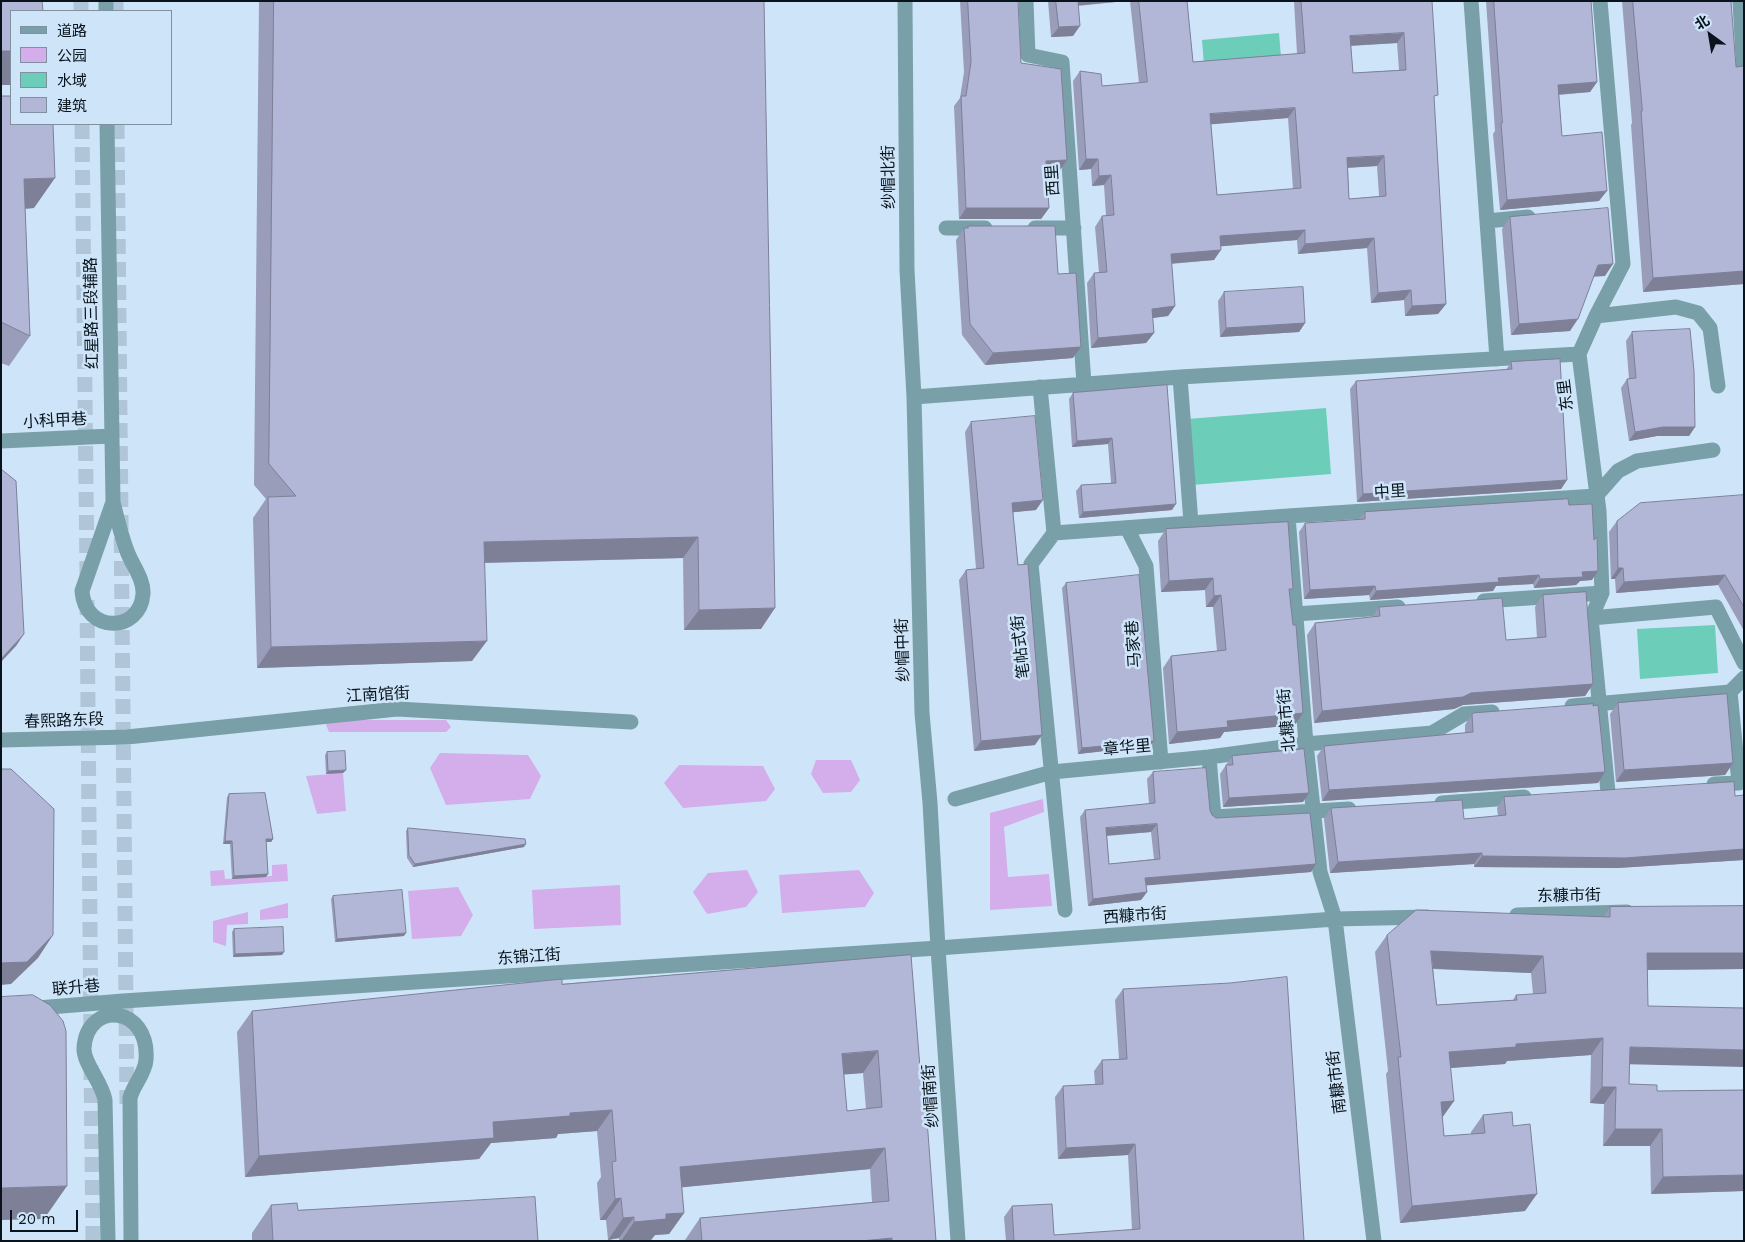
<!DOCTYPE html>
<html>
<head>
<meta charset="utf-8">
<style>
  body { margin:0 }
  #map { position:relative; width:1745px; height:1242px; overflow:hidden; background:#cee5f9; font-family:"Work Sans","Noto Sans SC",sans-serif }
  canvas { display:block }
  .frame { position:absolute; inset:0; border:2px solid #08131b; pointer-events:none }
  .legend { position:absolute; left:10px; top:10px; width:162px; height:115px; box-sizing:border-box; background:#cee5f9; border:1px solid #7f91a0; margin:0; padding:6px 9px; list-style:none; font-size:15px; color:#08131b }
  .legend li { display:flex; align-items:center; gap:10px; height:25px }
  .legend b { width:25px; border:1px solid #7f91a0 }
  .north { position:absolute; left:1685px; top:10px; width:50px; height:50px; -webkit-text-stroke:4px #cee5f9; paint-order:stroke; rotate:328deg; font-size:14px; font-weight:700; line-height:20px; text-align:center; color:#08131b }
  .north::after { content:''; display:block; margin:auto; width:18px; height:22px; background:#08131b; clip-path:polygon(50% 0,100% 100%,50% 72%,0 100%) }
  .scale { position:absolute; left:10px; top:1210px; width:68px; height:22px; box-sizing:border-box; border:2px solid #08131b; border-top:0; padding-left:6px; font-size:15px; line-height:18px; white-space:nowrap; color:#08131b; -webkit-text-stroke:4px #cee5f9; paint-order:stroke }
</style>
</head>
<body>
<div id="map">
<canvas width="1745" height="1242"></canvas>
<div class="frame"></div>
<ul class="legend">
<li><b style="height:6px;background:#79a0a8"></b>道路</li>
<li><b style="height:14px;background:#d3aeea"></b>公园</li>
<li><b style="height:14px;background:#6ccdb9"></b>水域</li>
<li><b style="height:14px;background:#b2b7d8"></b>建筑</li>
</ul>
<div class="north">北</div>
<div class="scale">20 m</div>
</div>
<script>
const ctx = document.querySelector('canvas').getContext('2d');
ctx.lineJoin = 'round';
function fillPath(path, color) { ctx.fillStyle = color; ctx.fill(path, 'evenodd'); }
function strokePath(path, color, width, dash) { ctx.strokeStyle = color; ctx.lineWidth = width; ctx.lineCap = dash ? 'butt' : 'round'; ctx.setLineDash(dash || []); ctx.stroke(path); }
function drawText(font, color, halo, rows, align = 'center') {
  ctx.font = font + ' "Work Sans","Noto Sans SC",sans-serif'; ctx.lineWidth = 5; ctx.setLineDash([]); ctx.textBaseline = 'middle'; ctx.strokeStyle = halo; ctx.fillStyle = color; for (const [text, x, y, turn = 0] of rows) {
    ctx.save(); ctx.translate(x, y); ctx.rotate((+turn || 0) * Math.PI / 180); ctx.textAlign = isNaN(turn) ? turn : align; if (halo) ctx.strokeText(text, 0, 0); ctx.fillText(text, 0, 0); ctx.restore();
  }
}
const green = new Path2D(`
  M329,720H446L451,727L446,732H329L326,725Z
  M440,753L528,755L541,776L530,799L446,805L430,768Z
  M816,760H851L860,780L851,792L823,793L811,774Z
  M679,765L763,766L775,789L766,801L683,808L664,783Z
  M343,773L346,811L317,814L306,776Z
  M1043,799L1044,812L1004,827L1008,877L1049,874L1052,906L990,910V813Z
  M287,864L288,881L211,886L210,871L224,870L225,879L272,876V865Z
  M747,870L758,892L746,907L707,914L693,892L708,873Z
  M859,870L874,893L865,907L782,913L779,875Z
  M620,885L621,925L534,929L532,890Z
  M458,887L473,915L461,936L412,939L408,891Z
  M288,903V918L260,920V910Z
  M248,912V924L227,925L226,946L213,942V921Z`);
const water = new Path2D(`
  M1279,33L1281,57L1204,65L1202,40Z
  M1326,408L1331,474L1192,485L1187,419Z
  M1715,625L1718,673L1640,679L1637,629Z`);
const majorTunnel = new Path2D(`
  M81,1V11
  M116,1V11
  M82,124L87,575
  M117,124L127,1104
  M87,600L91,1037
  M91,1065L93,1241`);
const minor = new Path2D(`
  M106,1V11
  M905,1L907,270L914,397L922,713L930,803L938,948L958,1241
  M1026,1L1028,55L1062,62L1084,384
  M1471,1L1497,359
  M1600,1L1623,264L1596,316L1579,354L1599,511L1602,593L1591,618L1608,792
  M1740,1L1744,76
  M107,124L113,502C117,518 121,535 127,551C132,565 144,579 143,594C140,633 85,634 82,591L113,502
  M1487,221L1528,217
  M946,228H985
  M1035,228H1074
  M1596,316L1676,307L1698,313L1710,328L1718,386
  M1180,377L1191,523
  M1040,387L1054,533L1031,564L1065,910
  M914,397L1180,377L1579,354
  M1,441L111,436
  M1288,516L1306,744L1320,872L1335,919L1374,1241
  M1127,528L1146,566L1161,762
  M1054,533L1288,516L1596,496L1618,471L1637,461L1713,450
  M1484,601L1602,593
  M1295,614L1398,607
  M1591,618L1716,607L1744,663
  M1730,692L1744,678
  M1572,706L1730,692L1739,783L1714,784
  M1,740L127,737L397,709L631,722
  M1209,757L1214,817L1349,809
  M955,799L1052,772L1209,757L1306,744L1432,733L1464,714L1492,712
  M1442,803L1524,797
  M1517,915L1627,912
  M1,1011L123,1001L938,948L1335,919L1427,917
  M108,1241L105,1100C102,1082 83,1063 84,1048C87,1000 150,1005 146,1060C145,1074 133,1085 130,1098L131,1241`);
const wall = new Path2D(`
  M259,1H764L761,629L684,630L683,558L485,563L472,661L257,668L253,518L266,499L254,485Z
  M960,1H1018L1021,63L1067,160L1060,170L1047,171L1049,208L1041,219H959L954,106L960,98L964,72Z
  M1048,1H1126L1078,6L1073,36L1051,37Z
  M1130,1H1187L1193,62L1297,54L1294,1H1432L1434,100L1446,304L1438,314L1405,316L1404,300L1371,303L1367,248L1298,254L1297,240L1221,246L1214,260L1171,264L1175,306L1168,316L1152,318L1154,333L1146,343L1091,348L1087,283L1094,273H1099L1095,227L1102,216H1106L1104,185L1092,186L1091,169L1079,170L1073,81L1080,71L1102,86L1139,83ZM1397,43L1399,70L1353,73L1351,46ZM1288,118L1293,189L1217,195L1211,124ZM1377,166L1379,196L1349,199L1348,168Z
  M1486,1H1591L1597,82L1590,92L1559,95L1562,136L1599,201L1500,210L1493,134L1495,131Z
  M1622,1H1731L1744,284L1643,292L1631,125L1632,123Z
  M1,96L34,208L25,209L30,336L9,366L1,363Z
  M1510,217L1605,276H1594L1570,331L1511,335L1502,229Z
  M968,226L1058,274L1073,358L985,365L962,335L956,240L964,228H966Z
  M1224,292L1305,323L1299,332L1220,337L1218,301Z
  M1632,332L1695,427L1689,436H1657L1629,441L1621,388L1627,379H1629L1626,341Z
  M1511,362L1567,480L1561,489L1357,502L1350,389L1356,381L1506,370Z
  M1167,385L1172,510L1079,518L1076,491L1081,485L1111,483L1108,444L1072,447L1069,399L1073,393Z
  M971,422L1036,510L1013,512L1018,565L1035,745L974,751L959,580L966,570L976,569L965,432Z
  M1744,495V631L1718,585L1616,593L1615,579H1611L1609,532L1617,521Z
  M1569,505L1592,580L1580,581L1576,585L1534,588L1533,584L1496,586L1493,591L1370,600L1369,595L1304,599L1299,532L1305,523L1359,519L1365,512Z
  M1166,529L1290,594L1295,725L1224,732L1220,738L1169,744L1163,668L1171,656L1217,651L1213,607H1206L1205,590L1161,592L1158,541Z
  M1066,583L1154,741L1150,746L1078,754L1062,588Z
  M1543,595L1593,684L1585,696L1463,705L1454,709L1314,723L1307,635L1315,623L1372,617L1379,607L1506,640L1537,638L1535,607Z
  M1618,703L1733,763L1725,775L1616,782L1610,714Z
  M1472,714L1598,783L1322,801L1317,756L1324,746L1465,733V725Z
  M327,752L346,770L343,773L326,774L325,755Z
  M1232,756L1303,802L1223,807L1220,774Z
  M1153,772L1210,810L1212,815L1216,818L1316,864L1311,872L1146,885L1147,892L1141,900L1088,906L1080,817L1085,810L1149,804L1147,779ZM1151,832L1154,859L1109,864L1107,836Z
  M229,794L273,839L271,842H266L268,874L266,877L232,879L230,844H223L227,797Z
  M1744,795V860L1617,868L1474,867V864L1330,873L1324,819L1331,808L1464,819L1498,816L1497,808L1504,797L1735,796Z
  M408,828L524,847L413,867L407,858L406,831Z
  M333,896L404,936L335,942L331,899Z
  M1744,906V969L1647,970L1630,1064L1629,1084L1657,1091L1744,1090V1191L1651,1194L1650,1146H1603L1604,1104L1590,1103L1591,1055L1507,1061L1505,1064L1450,1068L1454,1101L1442,1117L1444,1136L1471,1134V1132L1483,1115L1513,1126L1525,1211L1400,1223L1386,1074L1388,1071L1375,952L1387,935L1604,917L1610,907ZM1433,969L1531,973L1533,994L1516,995L1513,1000L1437,1005Z
  M234,929L282,955L233,957L232,932Z
  M911,955L921,1080L936,1241H685V1240L700,1218L872,1202L870,1169L682,1187L684,1213L669,1234L655,1235L651,1240L647,1241H619V1238L608,1240L606,1220H600L597,1183L601,1177L597,1131L558,1134L556,1138L491,1143L479,1159L245,1177L237,1032L252,1011L562,984ZM863,1073L866,1109L847,1111L844,1074Z
  M1123,989L1304,1241H1006L1004,1217L1012,1206L1054,1235L1132,1230L1128,1155L1058,1159L1055,1097L1063,1086L1095,1084L1094,1071L1102,1060L1119,1059L1115,1000Z
  M271,1205L298,1210L538,1241H252V1233Z`);
const shadedWall = new Path2D(`
  M1074,1H1126L1070,6Z
  M1080,26L1073,36L1051,37L1059,27Z
  M1404,33L1397,43L1343,46L1350,36Z
  M1,51H11V85H1Z
  M1597,82L1590,92L1551,95L1558,85Z
  M1295,108L1288,118L1203,125L1210,114Z
  M1384,156L1377,166L1340,168L1347,158Z
  M1086,159H1098L1091,169L1079,170Z
  M1067,160L1060,170L1039,171L1046,161Z
  M1111,175L1104,185L1092,186L1099,176Z
  M55,178L34,208L3,210L24,179Z
  M1607,191L1599,201L1500,210L1507,200Z
  M966,208H1049L1041,219H959Z
  M1305,230L1297,240L1213,247L1220,236Z
  M1374,238L1367,248L1298,254L1305,244Z
  M1221,250L1214,260L1164,264L1171,254Z
  M1613,264L1605,276L1590,277L1598,265Z
  M1744,271V284L1643,292L1653,278Z
  M1411,290L1404,300L1371,303L1378,293Z
  M1446,304L1438,314L1405,316L1412,306Z
  M1175,306L1168,316L1145,319L1152,309Z
  M1578,319L1570,331L1511,335L1519,324Z
  M1305,323L1299,332L1220,337L1226,328Z
  M1154,333L1146,343L1091,348L1098,338Z
  M1081,347L1073,358L985,365L993,353Z
  M1663,427H1695L1689,436H1657L1629,441L1635,432Z
  M1112,438L1108,444L1072,447L1077,441Z
  M1567,480L1561,489L1357,502L1363,494Z
  M1043,500L1036,510L1006,513L1012,503Z
  M1176,504L1172,510L1079,518L1083,512Z
  M698,537L683,558L470,563L484,542Z
  M1618,568H1623L1615,579H1611Z
  M1598,571L1592,580L1580,581L1576,585L1534,588L1540,579L1582,572Z
  M1539,575L1533,584L1496,586L1493,591L1370,600L1376,591L1498,578Z
  M1725,575L1718,585L1616,593L1624,582Z
  M1213,578L1205,590L1161,592L1169,581Z
  M1375,586L1369,595L1304,599L1310,590Z
  M1221,595L1213,607H1206L1214,596Z
  M775,608L761,629L684,630L699,610Z
  M24,634L16,646L1,662V659Z
  M487,641L472,661L257,668L271,647Z
  M1593,684L1585,696L1463,705L1454,709L1314,723L1322,711L1471,693Z
  M1303,713L1295,725L1224,732L1220,738L1169,744L1177,732L1227,721Z
  M1042,735L1035,745L974,751L981,741Z
  M1154,741L1150,746L1078,754L1082,748Z
  M1733,763L1725,775L1616,782L1624,770Z
  M346,770L343,773L326,774L328,771Z
  M1605,772L1598,783L1322,801L1329,790Z
  M1309,793L1303,802L1223,807L1229,798Z
  M1157,824L1151,832L1101,836L1106,828Z
  M266,839H273L271,842H264Z
  M225,841H232L230,844H223Z
  M526,844L524,847L413,867L415,864Z
  M1744,849V860L1617,868L1474,867L1482,856Z
  M1482,853L1474,864L1330,873L1338,862Z
  M1316,864L1311,872L1140,886L1145,878Z
  M268,874L266,877L232,879L234,876Z
  M1147,892L1141,900L1088,906L1093,899Z
  M406,933L404,936L335,942L337,939Z
  M53,935L38,958L11,984L1,985V963Z
  M1431,951L1543,956L1531,973L1420,968Z
  M284,952L282,955L233,957L235,954Z
  M1647,953H1744V969L1635,970Z
  M1603,1038L1591,1055L1507,1061L1505,1064L1437,1069L1449,1052L1516,1044Z
  M1630,1047L1744,1050V1067L1619,1064Z
  M878,1051L863,1073L827,1076L842,1054Z
  M1602,1087H1616L1604,1104L1590,1103Z
  M1454,1101L1442,1118L1441,1102Z
  M612,1110L597,1131L558,1134L556,1138L491,1143L479,1159L245,1177L259,1156L493,1122L570,1113Z
  M1615,1129H1662L1650,1146H1603Z
  M1135,1144L1128,1155L1058,1159L1066,1148Z
  M885,1148L870,1169L665,1189L680,1167Z
  M1744,1175V1191L1651,1194L1663,1177Z
  M67,1186L44,1219L1,1220V1188Z
  M1537,1194L1525,1211L1400,1223L1412,1206Z
  M621,1198L606,1220H600L615,1199Z
  M684,1213L669,1234L655,1235L651,1240L621,1241L634,1222L666,1214Z
  M634,1217L619,1238L608,1240L623,1218Z
  M892,1238L890,1241H861Z`);
const building = new Path2D(`
  M1,1H42L43,11H11V51H1Z
  M274,1H764L775,608L699,610L698,537L484,542L487,641L271,647L268,497L296,496L269,464Z
  M968,1H1018L1021,63L1061,69L1067,160L1046,161L1049,208H966L961,96H966L971,62Z
  M1056,1H1078L1080,26L1059,27Z
  M1139,1H1187L1193,62L1305,53L1301,1H1432L1438,95L1434,96L1446,304L1412,306L1411,290L1378,293L1374,238L1305,244V230L1220,236L1221,250L1171,254L1175,306L1152,309L1154,333L1098,338L1094,273L1107,272L1102,216L1114,215L1111,175L1099,176L1098,159H1086L1080,71L1101,74L1102,86L1147,82ZM1404,33L1406,70L1353,73L1350,36ZM1295,108L1301,188L1217,195L1210,114ZM1384,156L1386,196L1349,199L1347,158Z
  M1494,1H1591L1597,82L1558,85L1562,136L1602,132L1607,191L1507,200L1501,123H1502Z
  M1633,1H1731L1736,67L1744,66V271L1653,278L1641,111H1642Z
  M1,96H11V124H53L55,178L24,179L30,336L1,322Z
  M1608,208L1613,264L1598,265L1578,319L1519,324L1510,217Z
  M968,226H1055L1058,274L1076,273L1081,347L993,353L970,324L964,228H968Z
  M1303,287L1305,323L1226,328L1224,292Z
  M1690,329L1694,371L1695,427H1663L1635,432L1627,379L1636,378L1632,332Z
  M1560,359L1567,480L1363,494L1356,381L1512,369L1511,362Z
  M1167,385L1176,504L1083,512L1081,485L1116,483L1112,438L1077,441L1073,393Z
  M1035,416L1043,500L1012,503L1018,565L1028,564L1042,735L981,741L966,570L984,568L971,422Z
  M1,469L16,481L24,634L1,659Z
  M1744,495V607L1725,575L1624,582L1623,568H1618L1617,521L1640,503Z
  M1568,499L1569,505L1592,504L1594,540L1597,537L1598,571L1582,572L1583,577L1540,579L1539,575L1498,578L1499,582L1376,591L1375,586L1310,590L1305,523L1365,519V512Z
  M1288,522L1293,589H1289L1293,625H1296L1303,713L1227,721L1228,727L1177,732L1171,656L1226,650L1221,595L1214,596L1213,578L1169,581L1166,529Z
  M1139,575L1154,741L1082,748L1066,583Z
  M1586,592L1593,684L1471,693L1463,697L1322,711L1315,623L1380,616L1379,607L1502,598L1506,640L1546,637L1543,595Z
  M1727,694L1733,763L1624,770L1618,703Z
  M1593,704V706L1598,705L1605,772L1329,790L1324,746L1473,732L1472,714L1474,713Z
  M1304,749L1309,793L1229,798L1226,765H1233L1232,756Z
  M345,751L346,770L328,771L327,752Z
  M1206,768L1210,810L1212,815L1216,818L1310,813L1316,864L1145,878L1147,892L1093,899L1085,810L1155,803L1153,772ZM1157,824L1160,859L1109,864L1106,828Z
  M1,769H11L54,809L53,935L27,962L1,963Z
  M1734,782L1735,796L1744,795V849L1625,858L1482,856V853L1338,862L1331,808L1462,800L1464,819L1506,815L1504,797Z
  M265,793L273,839H266L268,874L234,876L232,841H225L229,794Z
  M408,828L525,839L526,844L415,864L409,855Z
  M402,890L406,933L337,939L333,896Z
  M1744,906V953H1647L1648,1006L1744,1008V1050L1630,1047L1629,1084L1657,1085V1091L1744,1090V1175L1663,1177L1662,1129H1615L1616,1087H1602L1603,1038L1516,1044V1047L1449,1052L1454,1101L1441,1102L1444,1136L1485,1133L1483,1115L1512,1112L1513,1126L1530,1124L1537,1194L1412,1206L1398,1057H1401L1387,935L1416,910L1610,917V907ZM1431,951L1543,956L1546,993L1516,995L1517,1000L1437,1005Z
  M283,927L284,952L235,954L234,929Z
  M911,955L921,1080L924,1079L936,1241H892V1238L861,1241H702L700,1218L889,1201L885,1148L680,1167L684,1213L666,1214V1219L634,1222V1217L623,1218L621,1198L615,1199L612,1162L616,1161L612,1110L570,1113V1116L493,1122L494,1138L259,1156L252,1011L562,979V984ZM878,1051L882,1107L847,1111L842,1054Z
  M1287,977L1304,1241H1014L1012,1206L1052,1204L1054,1235L1140,1229L1135,1144L1066,1148L1063,1086L1103,1084L1102,1060L1127,1059L1123,989L1230,983Z
  M33,995L50,1005L63,1021L66,1031L67,1186L1,1188V997Z
  M535,1197L538,1241H273L271,1205L297,1203L298,1210Z`);
const streetNames = [
  ["纱帽北街",889,177,-91],
  ["西里",1053,180,-94],
  ["红星路三段辅路",92,313,-91],
  ["东里",1566,395,-97],
  ["小科甲巷",55,421,-3],
  ["中里",1390,492,-4],
  ["马家巷",1134,644,-94],
  ["笔帖式街",1021,647,-96],
  ["纱帽中街",903,650,-92],
  ["江南馆街",378,695,-3],
  ["北糠市街",1287,720,-95],
  ["春熙路东段",64,721,-2],
  ["章华里",1127,748,-5],
  ["东糠市街",1569,896,-1],
  ["西糠市街",1135,916,-4],
  ["东锦江街",529,957,-4],
  ["联升巷",76,988,-5],
  ["南糠市街",1337,1082,-97],
  ["纱帽南街",931,1096,-94]
];
fillPath(green, '#d3aeea');
fillPath(water, '#6ccdb9');
strokePath(majorTunnel, '#b0c6d8', 15, [15, 8]);
strokePath(minor, '#79a0a8', 15);
fillPath(wall, '#999dba');
fillPath(shadedWall, '#7d8097');
fillPath(building, '#b2b7d8');
strokePath(building, '#7d8097', 1);
drawText('16px', '#08131b', '#cee5f9', streetNames);
</script>
</body>
</html>
